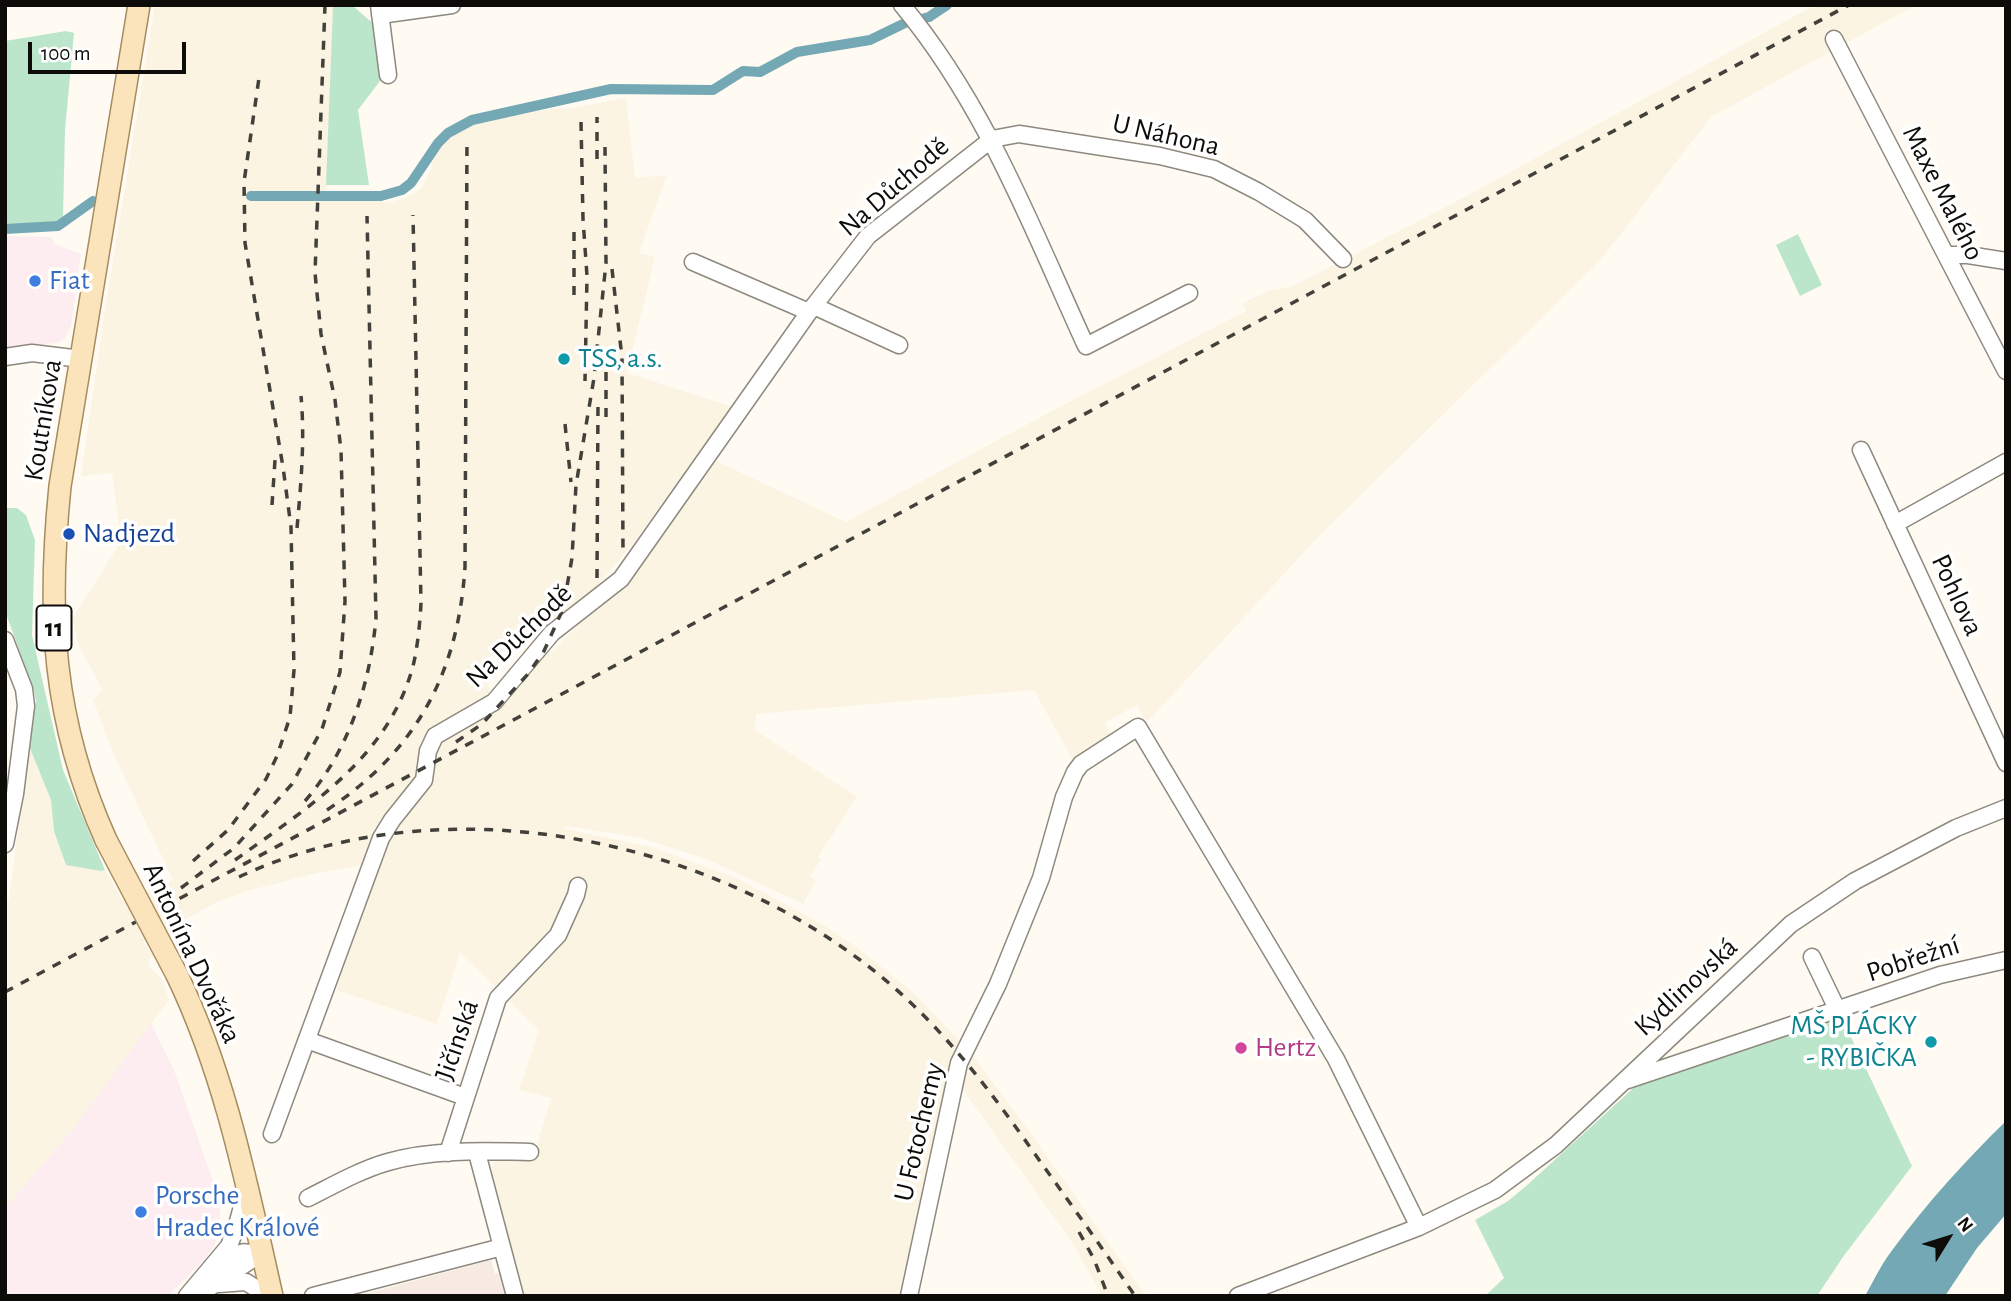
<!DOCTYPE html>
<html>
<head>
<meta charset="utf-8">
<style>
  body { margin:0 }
  #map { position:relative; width:2011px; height:1301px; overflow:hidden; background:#fffbf3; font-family:"Alegreya Sans",sans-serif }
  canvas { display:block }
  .frame { position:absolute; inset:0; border:7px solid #0d0c08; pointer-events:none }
  .north { position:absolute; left:1913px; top:1203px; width:70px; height:70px; -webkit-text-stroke:5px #fff; paint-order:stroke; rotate:52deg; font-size:19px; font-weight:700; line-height:28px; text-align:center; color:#0d0c08 }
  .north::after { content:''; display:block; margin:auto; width:24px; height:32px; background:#0d0c08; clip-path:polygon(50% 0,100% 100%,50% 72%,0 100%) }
  .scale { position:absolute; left:28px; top:42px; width:158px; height:32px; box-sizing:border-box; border:4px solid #0d0c08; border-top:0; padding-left:9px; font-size:21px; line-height:24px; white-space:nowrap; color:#0d0c08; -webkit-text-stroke:5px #fff; paint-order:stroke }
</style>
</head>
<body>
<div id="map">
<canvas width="2011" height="1301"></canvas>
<div class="frame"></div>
<div class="north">N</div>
<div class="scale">100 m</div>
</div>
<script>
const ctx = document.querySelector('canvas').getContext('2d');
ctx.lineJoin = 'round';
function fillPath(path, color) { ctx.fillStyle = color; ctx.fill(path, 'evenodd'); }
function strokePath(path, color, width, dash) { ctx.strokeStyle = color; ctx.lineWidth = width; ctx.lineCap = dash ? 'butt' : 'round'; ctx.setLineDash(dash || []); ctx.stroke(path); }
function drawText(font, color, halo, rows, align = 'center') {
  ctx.font = font + ' "Alegreya Sans",sans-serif'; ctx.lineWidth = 7; ctx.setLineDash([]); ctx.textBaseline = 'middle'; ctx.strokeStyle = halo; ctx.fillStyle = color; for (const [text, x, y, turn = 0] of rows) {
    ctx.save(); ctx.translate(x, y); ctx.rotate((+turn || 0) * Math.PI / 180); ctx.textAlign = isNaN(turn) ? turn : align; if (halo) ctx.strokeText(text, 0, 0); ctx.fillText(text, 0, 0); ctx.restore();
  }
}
const commercial = new Path2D(`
  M5,236L52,237L55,244L81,254L71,327L65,338L56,343L5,349Z
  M151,1023L174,1070L220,1201V1231L214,1246L204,1260L168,1296H5V1208L72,1130Z`);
const built = new Path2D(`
  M155,5H333L326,201L348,195L367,197L386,203L406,198L422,188L431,169L437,142L460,126L555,108L566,109L626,98L635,178L667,175L639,253L655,257L627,373L733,407L631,546L576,611L488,658L489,696L554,649L642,564L714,460L846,522L1048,413L1246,311L1243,303L1268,291L1293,286L1459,200L1815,5H1916L1711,117L1600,261L1320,535L1153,716L1146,721L1137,705L1105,723L1113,738L1072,759L1034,690L756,714L755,730L857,797L818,857L821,860L810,876L816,880L803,904L709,860L638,837L564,826L565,829L652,847L739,879L820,923L857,947L889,973L917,996L969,1051L1022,1121L1146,1296H1100L1099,1290L1071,1241L963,1090L955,1070L948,1077L903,1296H525L491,1173L494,1163L500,1157L537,1159V1144L551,1098L519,1090L539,1030L460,953L437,1024L336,990L381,862L317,873L247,891L215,903L144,942L152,955L148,962L149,967L162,979L169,1000L72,1130L5,1208V901L9,899L29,746L51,800L54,831L101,871L105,870L122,900L173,880L113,753L93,700L102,689L78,644L73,618L121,541L112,473L81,476L106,303Z`);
const education = new Path2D(`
  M491,1260L495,1274L499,1273L505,1296H357Z`);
const green = new Path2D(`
  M333,5H352L376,26L383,77L358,110L369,185H326Z
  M66,31L74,33L65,130L63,219L52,224H5V41Z
  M1798,234L1822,285L1800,296L1776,245Z
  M5,508H17L26,515L35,540L32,635L63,770L105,870L101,871L66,865L54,831L51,800L29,746L36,701L34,691L5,611Z
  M1842,1018L1912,1166L1843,1257L1817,1296H1485L1504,1278L1475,1220L1508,1201L1525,1187L1640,1082Z`);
const water = new Path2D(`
  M2006,1121V1214L1977,1248L1945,1296H1865C1874,1280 1882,1263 1893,1249C1927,1203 1965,1161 2006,1121Z`);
const canal = new Path2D(`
  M251,196H381L402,190L411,183L438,143L448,133L472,120L611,89L713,90L743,71L760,72L797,52L870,40L905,23L929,17L947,5
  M5,229L58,226L93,201`);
const minor = new Path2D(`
  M379,5L388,75
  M902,5C986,106 1032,228 1086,346L1189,293
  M380,15L452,5
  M1834,39L2006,371
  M1946,255H1968L2006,261
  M693,262L809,312
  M814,306L899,345
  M5,357L32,353L81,359
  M1861,450L2006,763
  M1895,524L2006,462
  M5,640L24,689L26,706L15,794L5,844
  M1812,957L1838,1011
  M307,1040L465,1097
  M1628,1080L1940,975L2006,960
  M272,1134L381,838L392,820L424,780L428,751L435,736L494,702L552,633L621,579L809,312L868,236L992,139L1019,134L1160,156L1214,169L1259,192L1305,220L1343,259
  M448,1153L498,998L558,935L576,895L578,886
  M477,1153L515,1296
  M308,1198C334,1185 360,1170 388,1162C432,1149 484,1151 530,1152
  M219,1267C236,1255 244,1244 262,1261
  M219,1284L246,1282L268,1296
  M187,1296L229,1246L237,1225L247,1188
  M197,1296L251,1260L257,1252L259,1238
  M313,1296L502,1247
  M909,1296L959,1063L998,984L1041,878L1064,797L1075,772L1081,764L1138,727L1336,1059L1419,1227
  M1238,1296L1419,1227L1495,1190L1556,1145L1791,924L1855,881L1956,828L2006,808`);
const major = new Path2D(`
  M106,840C52,720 47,615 60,486L139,5
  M177,975C226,1077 247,1186 272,1296`);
const rail = new Path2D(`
  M581,122L583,219L587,276L585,381
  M597,159V117
  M612,269L622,358L623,555
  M574,295V228
  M606,417V347
  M565,424L571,482
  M272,505L275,460
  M297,528C301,484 305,440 301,396
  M597,578L598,404
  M456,742L482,724L528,674L544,651L563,609L572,558L576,485L594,378L606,263L605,147
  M305,801C349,750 370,685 376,618L367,216
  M327,810C416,751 458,674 465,567L467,138
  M235,860C309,807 391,756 414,662C418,643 420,622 421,603L413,215
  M193,861L228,830L266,779L277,756L290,717L294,670L291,527L283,467L245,243L244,182L259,78
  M239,877C454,776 744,843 912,1004C960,1050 999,1103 1037,1157C1070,1203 1103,1249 1135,1296
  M181,888L234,848L292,784L322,729L340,672L345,601L341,450L335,400L321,334L315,273L325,5
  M5,992L1849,5
  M1079,1232L1094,1259L1108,1296`);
const majorBridge = new Path2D(`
  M106,840L177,975`);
const markers = [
  [35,281,7,"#3f7fe0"],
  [564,359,7,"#0f9aa8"],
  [69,534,7,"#1a4fb4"],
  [1931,1042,7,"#0f9aa8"],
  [1241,1048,7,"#d1479c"],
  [141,1212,7,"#3f7fe0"]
];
const shields = [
  [54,628,35]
];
const shieldNames = [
  ["11",54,628]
];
const streetNames = [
  ["U Náhona",1166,135,13],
  ["Na Důchodě",894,187,-41],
  ["Maxe Malého",1943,193,63],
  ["Koutníkova",43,420,-81],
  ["Pohlova",1957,595,65],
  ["Na Důchodě",519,636,-44],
  ["Antonína Dvořáka",192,953,65],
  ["Pobřežní",1913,959,-18],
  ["Kydlinovská",1686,987,-43],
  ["Jičínská",457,1040,-71],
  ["U Fotochemy",919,1132,-77]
];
const shopNames = [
  ["Fiat",49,281],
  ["Porsche",155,1196],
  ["Hradec Králové",155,1228]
];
const cultureNames = [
  ["TSS, a.s.",578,359],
  ["MŠ PLÁCKY",1917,1026,"right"],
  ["- RYBIČKA",1917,1058,"right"]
];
const transitNames = [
  ["Nadjezd",83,534]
];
const hotelNames = [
  ["Hertz",1255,1048]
];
fillPath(commercial, '#fdedf0');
fillPath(built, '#fbf4e2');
fillPath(education, '#f7eae3');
fillPath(green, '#bce6cb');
fillPath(water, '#73a8b4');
strokePath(canal, '#73a8b4', 10);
strokePath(minor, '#8d897f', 19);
strokePath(major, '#a68c60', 24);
strokePath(minor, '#fff', 16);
strokePath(major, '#fbe3bc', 21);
strokePath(rail, '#42403b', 3.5, [9, 9]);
strokePath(majorBridge, '#a68c60', 24, []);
strokePath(majorBridge, '#fbe3bc', 21);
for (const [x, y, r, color] of markers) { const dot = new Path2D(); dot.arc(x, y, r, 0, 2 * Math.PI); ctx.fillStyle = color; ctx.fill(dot); strokePath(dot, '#fff', 2.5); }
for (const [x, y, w] of shields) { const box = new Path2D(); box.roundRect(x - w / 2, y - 22.5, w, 45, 5); ctx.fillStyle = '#fff'; ctx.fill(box); strokePath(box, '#0d0c08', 2); }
drawText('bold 26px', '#0d0c08', null, shieldNames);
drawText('28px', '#0d0c08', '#fff', streetNames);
drawText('28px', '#366cbe', '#fff', shopNames, 'left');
drawText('28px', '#0d838f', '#fff', cultureNames, 'left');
drawText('28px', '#164399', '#fff', transitNames, 'left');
drawText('28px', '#b23c85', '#fff', hotelNames, 'left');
</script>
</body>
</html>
